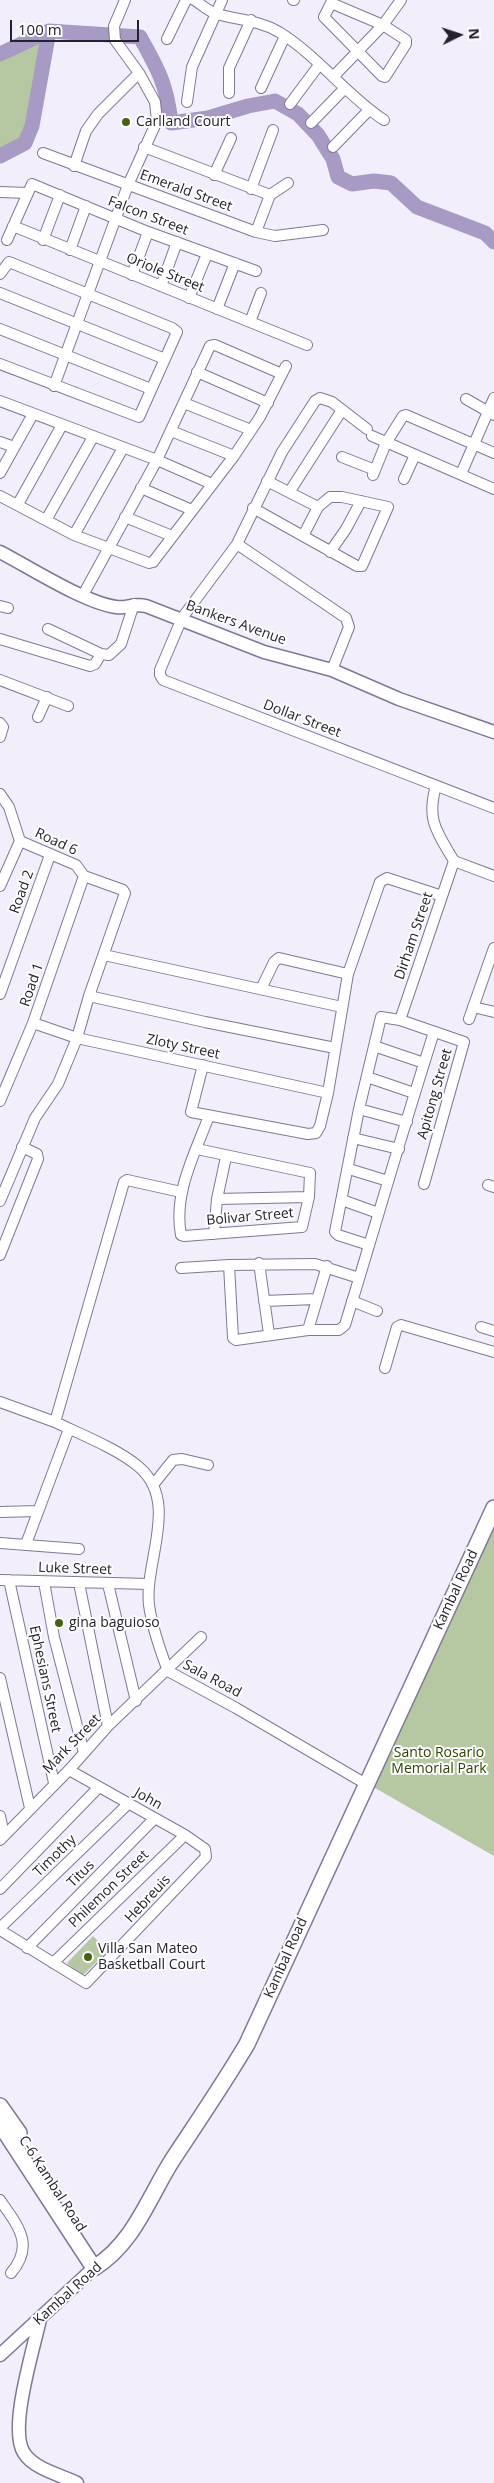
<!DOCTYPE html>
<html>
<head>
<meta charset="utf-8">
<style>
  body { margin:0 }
  #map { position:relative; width:494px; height:2483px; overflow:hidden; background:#f2eefc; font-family:"Open Sans",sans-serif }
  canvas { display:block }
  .north { position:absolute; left:434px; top:10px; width:50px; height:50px; -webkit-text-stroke:4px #fefefe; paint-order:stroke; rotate:86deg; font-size:14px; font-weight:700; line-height:20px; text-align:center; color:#25212d }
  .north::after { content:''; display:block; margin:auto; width:18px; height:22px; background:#25212d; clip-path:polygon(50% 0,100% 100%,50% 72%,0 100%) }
  .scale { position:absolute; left:10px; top:20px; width:129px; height:22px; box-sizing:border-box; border:2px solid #25212d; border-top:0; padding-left:6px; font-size:15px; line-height:18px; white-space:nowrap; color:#25212d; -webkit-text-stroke:4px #fefefe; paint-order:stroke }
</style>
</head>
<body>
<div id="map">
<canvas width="494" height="2483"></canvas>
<div class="north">N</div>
<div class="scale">100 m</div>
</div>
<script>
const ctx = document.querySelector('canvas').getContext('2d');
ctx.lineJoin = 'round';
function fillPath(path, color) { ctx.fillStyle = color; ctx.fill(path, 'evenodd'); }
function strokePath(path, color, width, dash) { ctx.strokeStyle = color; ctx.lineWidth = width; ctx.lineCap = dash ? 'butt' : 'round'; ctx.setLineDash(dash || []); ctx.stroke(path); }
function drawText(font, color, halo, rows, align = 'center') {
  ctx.font = font + ' "Open Sans",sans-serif'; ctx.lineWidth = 4; ctx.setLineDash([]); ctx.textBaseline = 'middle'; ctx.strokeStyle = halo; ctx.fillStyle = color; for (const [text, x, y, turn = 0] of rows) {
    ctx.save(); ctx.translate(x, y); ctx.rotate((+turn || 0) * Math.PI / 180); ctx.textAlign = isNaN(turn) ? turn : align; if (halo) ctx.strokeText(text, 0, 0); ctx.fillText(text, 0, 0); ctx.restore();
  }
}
const green = new Path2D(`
  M49,31L32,126L25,143L0,156V54Z
  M494,1511V1856L368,1784Z
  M93,1936L108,1951L81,1977L67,1963Z`);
const river = new Path2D(`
  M0,54L49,31L140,37C158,69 167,85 171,123L208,118L248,106L275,101L298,114L318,135L333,159L338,177L352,184L374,181L391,183L417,207L485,233L494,242
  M0,156L25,143L32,126L49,31`);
const minor = new Path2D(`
  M194,0C201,4 209,12 217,14C238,20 258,20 279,32C318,56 346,95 384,120
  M293,0H294
  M331,3L383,25L406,40V44L385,77L382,76L324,17Z
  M167,39L186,0
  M333,77L383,25L401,0
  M261,88L285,36
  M229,93V68L251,20
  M187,102L192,67L222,0
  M290,104L319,65
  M311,123L344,89
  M144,147L270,195
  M333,147L369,110
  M43,153L256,232L275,236L323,230
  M74,166L86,131L98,114L139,73
  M214,175L231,138
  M251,189L273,130
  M0,192L28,193
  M270,195L288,183
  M13,226L307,345
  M256,232L270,195
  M7,240L32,184L148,232L256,271
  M43,240L60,195
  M70,250L86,206
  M0,274L9,262L172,328L177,332L139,417L0,364
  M132,275L148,232
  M161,286L177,242
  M0,293L165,359
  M189,298L207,254
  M217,309L235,263
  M250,322L261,293
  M0,329L151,389
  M197,372L268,403
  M54,386L128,185L157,121L155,102L139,73L115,40L114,26L125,0
  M466,399L494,415
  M0,401L157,460L212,484
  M184,403L251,430
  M367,429L332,402L320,398L315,401L282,452L237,544L182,618L160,670V675L163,680L494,808
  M171,431L234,456
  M372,436L494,489
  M0,442L14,447
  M342,457L375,470
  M0,473L33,414
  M461,474L494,398
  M373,475L386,443L403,416L406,415L494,453
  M404,479L415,455
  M267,481L318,507
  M141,488L192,510
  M290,491L342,410
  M0,496L74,535L149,563L153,562L234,456L260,417L286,366
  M330,497H342L388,507L362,566H357L303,536L318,507Z
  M18,504L62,425
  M253,508L303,536
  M125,517L172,536
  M46,520L93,437
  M74,535L123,448
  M237,544L346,618L349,627L332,670
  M330,552L346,529L361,501
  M83,595L157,460L210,346L215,345L282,374
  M0,606L8,608
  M48,629L101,654
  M0,639L90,666L95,664L101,654L109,655L121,644L134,604
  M0,680L68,706
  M38,717L47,697
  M0,723L3,727L0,737
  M436,786C426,820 437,832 454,861L494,876
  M0,794L9,807L20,841L76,865L84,876L123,890L125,893L89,996L77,1038L58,1084L35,1118L0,1201
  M0,886L20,841
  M104,955L342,1007
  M261,989L274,962L279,958L348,974
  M0,994L50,855
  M89,996L205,1022L335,1048
  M473,1007L494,1012
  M469,1019L494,948
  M400,1020L454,861
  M33,1023L77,1038L328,1093
  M374,1046L424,1063
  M203,1065L191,1112L308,1134L316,1133L320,1126L328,1093L348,974L380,882L387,878L442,896
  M367,1077L414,1093
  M0,1101L33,1023L84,876
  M359,1109L407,1122
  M353,1138L399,1149
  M197,1149L310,1173L309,1197L302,1227L184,1236L181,1235C173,1194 195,1153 209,1116
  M349,1169L388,1181
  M488,1185L494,1187
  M181,1192L127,1180L124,1182L55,1422C80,1434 118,1449 139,1467C180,1502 144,1562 149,1605C152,1627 160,1650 168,1671L236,1708L366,1784
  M217,1199L309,1197
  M342,1200L378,1213
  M214,1234L217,1199L226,1157
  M369,1245L338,1235L335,1232L359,1109L381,1017L400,1020L464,1042L424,1184
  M0,1255L38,1159L37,1154L22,1147
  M259,1263L269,1334
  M181,1268L229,1265
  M359,1278L315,1264L229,1265L233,1338L236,1340L308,1330H339L345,1325C375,1227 403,1129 434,1032
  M264,1301L316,1299
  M352,1301L377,1311
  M481,1327L494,1331
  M308,1330L327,1266
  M385,1368L397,1327L401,1325L494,1352
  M0,1402L55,1422
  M153,1485L173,1460L182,1459L208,1465
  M0,1512L38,1511
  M0,1543L79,1549
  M26,1544L69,1429
  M0,1580L149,1584
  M9,1580L54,1783
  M44,1582L54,1637L84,1753
  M79,1583L108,1726
  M108,1584L136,1701
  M0,1678L30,1808
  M0,1816L4,1835
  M0,1840L69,1770L108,1726L201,1637
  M0,1889L99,1787
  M0,1928L128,1804
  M0,1930L86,1983L206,1857L205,1849L185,1835L69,1770
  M27,1948L154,1819
  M53,1963L185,1835
  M0,2200C18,2226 35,2245 11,2273`);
const tertiary = new Path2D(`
  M0,552C29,567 85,603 116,607C127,609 132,603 146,606L264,652L332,670L399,699L494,732
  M40,2319C34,2348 8,2429 24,2453C34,2469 61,2475 77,2483
  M0,2355L94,2268`);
const secondary = new Path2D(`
  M0,2106L19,2133
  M0,2124L94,2268C135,2242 148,2198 173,2159C198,2121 224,2083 247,2044L494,1508`);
const markers = [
  [126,122,5,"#466213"],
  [59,1623,5,"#466213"],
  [88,1957,5,"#466213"]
];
const poiNames = [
  ["Carlland Court",136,122],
  ["gina baguioso",69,1623],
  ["Villa San Mateo",98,1949],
  ["Basketball Court",98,1965]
];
const streetNames = [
  ["Emerald Street",186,191,20],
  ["Falcon Street",148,216,21],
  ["Oriole Street",165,273,22],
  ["Bankers Avenue",236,623,20],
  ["Dollar Street",302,719,21],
  ["Road 6",56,842,25],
  ["Road 2",22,892,-70],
  ["Dirham Street",414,936,-71],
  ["Road 1",32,985,-71],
  ["Zloty Street",183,1047,12],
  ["Apitong Street",435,1094,-74],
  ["Bolivar Street",250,1217,-5],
  ["Luke Street",75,1569,2],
  ["Kambal Road",456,1590,-65],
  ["Ephesians Street",45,1679,78],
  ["Sala Road",212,1679,28],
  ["Mark Street",72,1744,-46],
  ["John",148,1799,29],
  ["Timothy",55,1856,-44],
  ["Titus",81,1874,-45],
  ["Philemon Street",109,1889,-44],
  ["Hebreuis",148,1899,-47],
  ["Kambal Road",286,1958,-66],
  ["C-6 Kambal Road",52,2184,57],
  ["Kambal Road",68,2294,-42]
];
const parkNames = [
  ["Santo Rosario",439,1753],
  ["Memorial Park",439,1769]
];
fillPath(green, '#b6c8a1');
strokePath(river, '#a79ac4', 15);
strokePath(minor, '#807795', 12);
strokePath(tertiary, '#807795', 15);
strokePath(secondary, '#807795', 18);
strokePath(minor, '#fff', 10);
strokePath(tertiary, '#fff', 12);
strokePath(secondary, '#fff', 15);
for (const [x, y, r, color] of markers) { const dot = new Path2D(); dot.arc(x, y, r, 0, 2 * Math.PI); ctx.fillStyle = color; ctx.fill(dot); strokePath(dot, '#fefefe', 2); }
drawText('14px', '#25212d', '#fefefe', poiNames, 'left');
drawText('14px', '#25212d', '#fefefe', streetNames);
drawText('14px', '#2d4300', '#fefefe', parkNames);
</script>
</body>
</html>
